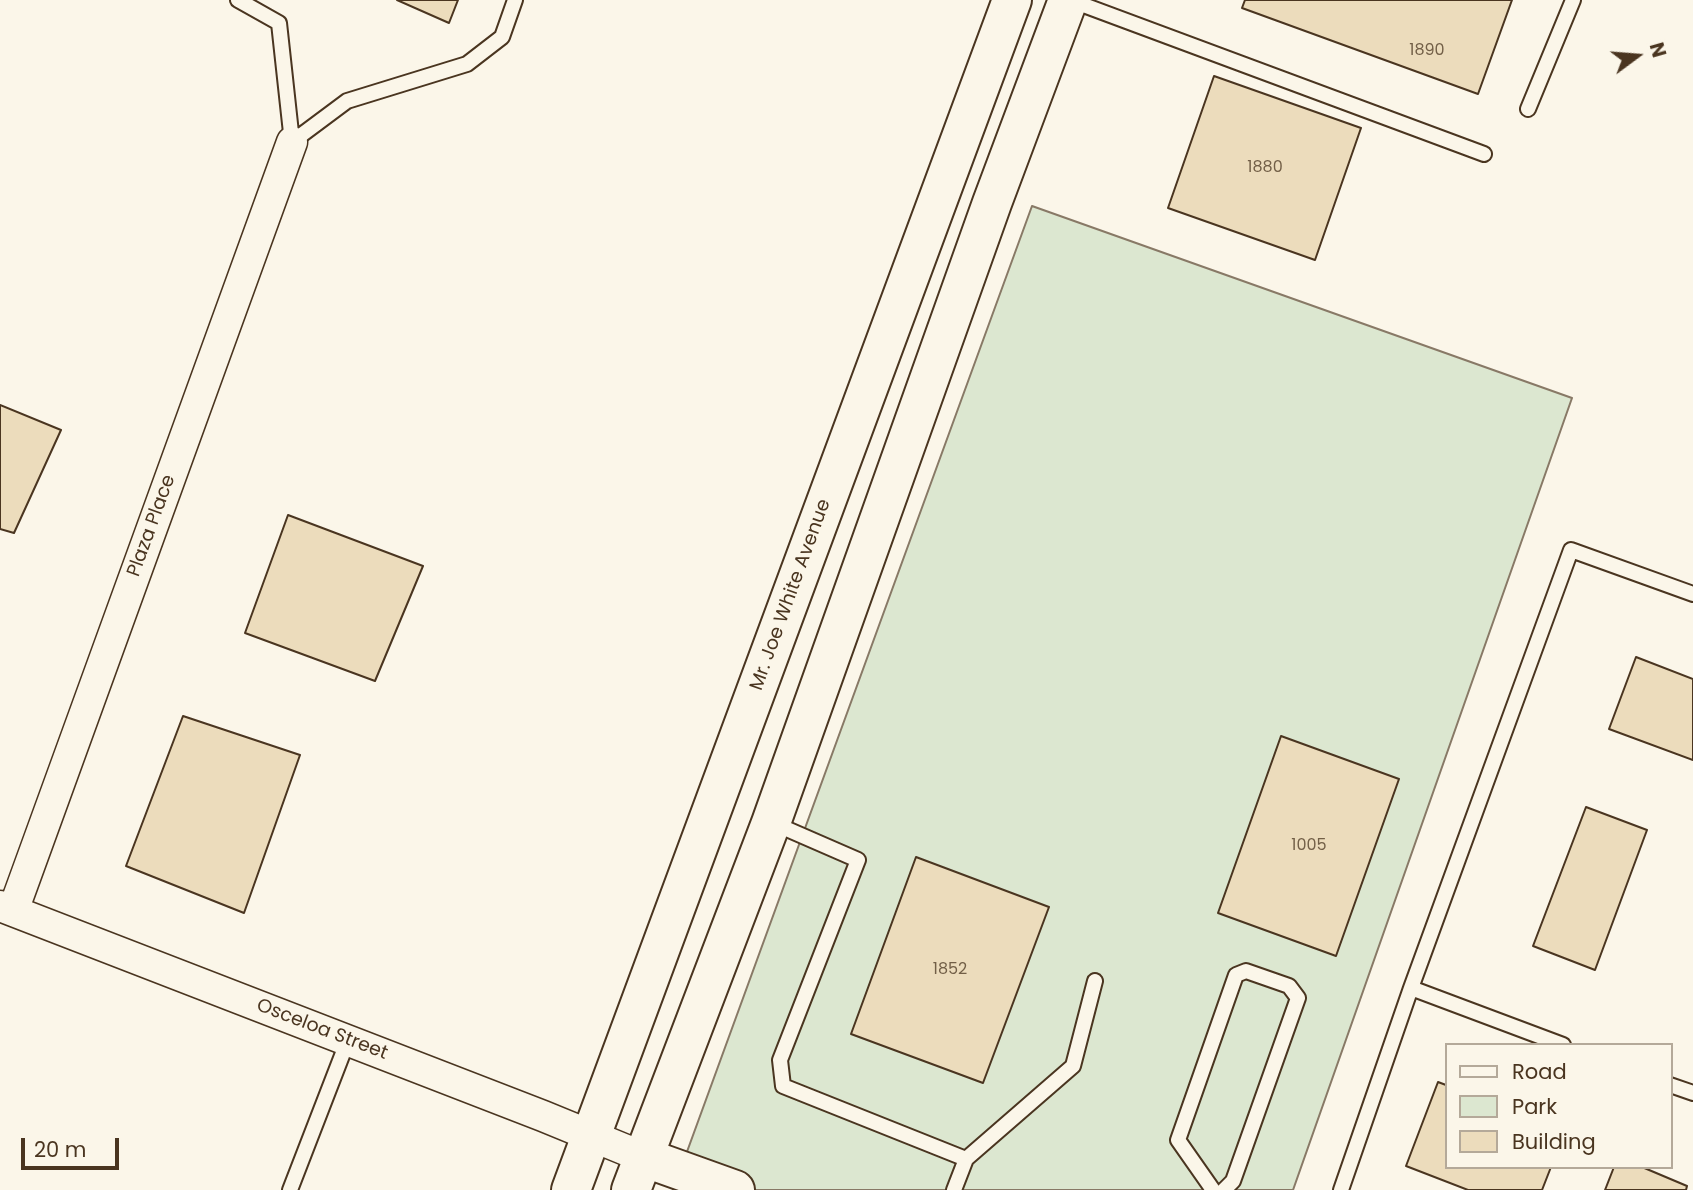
<!DOCTYPE html>
<html>
<head>
<meta charset="utf-8">
<style>
  body { margin:0 }
  #map { position:relative; width:1693px; height:1190px; overflow:hidden; background:#fbf6e9; font-family:Poppins,sans-serif }
  canvas { display:block }
  .legend { position:absolute; left:1445px; top:1043px; width:228px; height:126px; box-sizing:border-box; background:#fbf6e9; border:2px solid #b4a999; margin:0; padding:9px 12px; list-style:none; font-size:21px; color:#4a3520 }
  .legend li { display:flex; align-items:center; gap:14px; height:35px }
  .legend b { width:35px; border:2px solid #b4a999 }
  .north { position:absolute; left:1602px; top:21px; width:70px; height:70px; -webkit-text-stroke:5px #fbf6e9; paint-order:stroke; rotate:74deg; font-size:19px; font-weight:700; line-height:28px; text-align:center; color:#4a3520 }
  .north::after { content:''; display:block; margin:auto; width:24px; height:32px; background:#4a3520; clip-path:polygon(50% 0,100% 100%,50% 72%,0 100%) }
  .scale { position:absolute; left:21px; top:1138px; width:98px; height:32px; box-sizing:border-box; border:4px solid #4a3520; border-top:0; padding-left:9px; font-size:21px; line-height:24px; white-space:nowrap; color:#4a3520; -webkit-text-stroke:5px #fbf6e9; paint-order:stroke }
</style>
</head>
<body>
<div id="map">
<canvas width="1693" height="1190"></canvas>
<ul class="legend">
<li><b style="height:9px;background:#fbf6e9"></b>Road</li>
<li><b style="height:19px;background:#dce7d0"></b>Park</li>
<li><b style="height:19px;background:#ecdcbc"></b>Building</li>
</ul>
<div class="north">N</div>
<div class="scale">20 m</div>
</div>
<script>
const ctx = document.querySelector('canvas').getContext('2d');
ctx.lineJoin = 'round';
function fillPath(path, color) { ctx.fillStyle = color; ctx.fill(path, 'evenodd'); }
function strokePath(path, color, width, dash) { ctx.strokeStyle = color; ctx.lineWidth = width; ctx.lineCap = dash ? 'butt' : 'round'; ctx.setLineDash(dash || []); ctx.stroke(path); }
function drawText(font, color, halo, rows, align = 'center') {
  ctx.font = font + ' Poppins,sans-serif'; ctx.lineWidth = 5; ctx.setLineDash([]); ctx.textBaseline = 'middle'; ctx.strokeStyle = halo; ctx.fillStyle = color; for (const [text, x, y, turn = 0] of rows) {
    ctx.save(); ctx.translate(x, y); ctx.rotate((+turn || 0) * Math.PI / 180); ctx.textAlign = isNaN(turn) ? turn : align; if (halo) ctx.strokeText(text, 0, 0); ctx.fillText(text, 0, 0); ctx.restore();
  }
}
const green = new Path2D(`
  M1032,206L1572,398L1293,1190H673Z`);
const building = new Path2D(`
  M397,0H458L449,23Z
  M1245,0H1512L1478,94L1242,8Z
  M1214,76L1361,128L1315,260L1168,208Z
  M0,405L61,430L14,533L0,529Z
  M288,515L423,566L375,681L245,633Z
  M1636,657L1693,679V760L1609,729Z
  M183,716L300,755L244,913L126,866Z
  M1281,736L1399,779L1336,956L1218,913Z
  M1586,807L1647,830L1595,970L1533,946Z
  M916,857L1049,907L983,1083L851,1034Z
  M1438,1082L1446,1085V1167H1551L1542,1190H1468L1406,1166Z
  M1614,1167H1642L1687,1186L1686,1190H1605Z`);
const lane = new Path2D(`
  M238,0L279,23L292,142
  M1070,0L1484,154
  M1528,109L1573,0
  M292,142L347,101L467,64L502,37L515,0
  M773,823L858,860L780,1060L783,1086L966,1159
  M1411,988L1563,1045
  M1670,1085L1693,1093
  M290,1190L348,1040
  M954,1190L966,1159L1073,1066L1095,981
  M1213,1190L1178,1140L1236,975L1246,971L1289,986L1298,998L1233,1181L1224,1190
  M1341,1190L1411,988L1571,550L1693,594`);
const street = new Path2D(`
  M0,906L543,1116L643,1157
  M13,911L292,142`);
const secondary = new Path2D(`
  M643,1157L735,1190
  M571,1190L1012,0
  M631,1190L771,823L992,203L1068,0`);
const numberNames = [
  ["1890",1427,51],
  ["1880",1265,168],
  ["1005",1309,846],
  ["1852",950,970]
];
const streetNames = [
  ["Plaza Place",152,526,-70],
  ["Mr. Joe White Avenue",791,595,-70],
  ["Osceloa Street",322,1030,21]
];
fillPath(green, '#dce7d0');
strokePath(green, '#887966', 2);
fillPath(building, '#ecdcbc');
strokePath(building, '#4a3520', 2);
strokePath(lane, '#4a3520', 18);
strokePath(street, '#4a3520', 33);
strokePath(secondary, '#4a3520', 42);
strokePath(lane, '#fbf6e9', 14);
strokePath(street, '#fbf6e9', 30);
strokePath(secondary, '#fbf6e9', 38);
drawText('16px', '#725f47', null, numberNames);
drawText('19px', '#4a3520', '#fbf6e9', streetNames);
</script>
</body>
</html>
